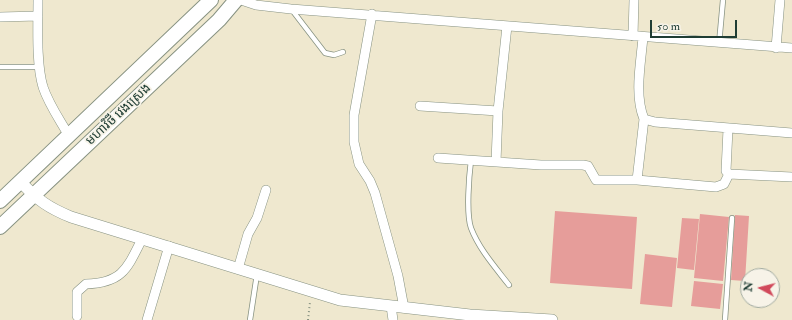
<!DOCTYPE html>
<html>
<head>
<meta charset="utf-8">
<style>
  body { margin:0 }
  #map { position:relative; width:792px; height:320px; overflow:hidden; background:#efe8cf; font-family:"IM FELL Double Pica",serif }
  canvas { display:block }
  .north { position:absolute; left:740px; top:268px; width:40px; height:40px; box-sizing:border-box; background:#f7f3e8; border:1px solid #a1aaa0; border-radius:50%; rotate:277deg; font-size:11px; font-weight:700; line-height:16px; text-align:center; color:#1f3d34 }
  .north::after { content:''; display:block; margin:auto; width:14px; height:18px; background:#d1495b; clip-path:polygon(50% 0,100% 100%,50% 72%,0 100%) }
  .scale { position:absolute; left:650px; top:20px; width:87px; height:18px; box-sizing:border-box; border:2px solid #1f3d34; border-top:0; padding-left:5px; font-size:12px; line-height:14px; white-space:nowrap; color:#1f3d34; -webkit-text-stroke:3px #f7f3e8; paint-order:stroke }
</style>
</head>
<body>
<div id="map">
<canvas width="792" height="320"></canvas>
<div class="north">N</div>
<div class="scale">50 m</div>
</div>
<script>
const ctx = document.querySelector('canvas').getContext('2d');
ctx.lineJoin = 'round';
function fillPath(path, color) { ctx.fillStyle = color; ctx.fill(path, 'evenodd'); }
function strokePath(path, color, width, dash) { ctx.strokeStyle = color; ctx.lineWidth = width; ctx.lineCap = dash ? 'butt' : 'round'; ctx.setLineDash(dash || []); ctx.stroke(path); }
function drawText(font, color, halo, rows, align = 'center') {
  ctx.font = font + ' "IM FELL Double Pica","Noto Sans Khmer",serif'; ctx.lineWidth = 3.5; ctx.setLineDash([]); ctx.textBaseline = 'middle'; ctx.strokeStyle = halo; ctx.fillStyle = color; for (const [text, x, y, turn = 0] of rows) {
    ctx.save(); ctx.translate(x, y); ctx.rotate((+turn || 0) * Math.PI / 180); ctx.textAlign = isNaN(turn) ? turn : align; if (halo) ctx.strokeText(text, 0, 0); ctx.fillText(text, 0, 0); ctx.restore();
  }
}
const building = new Path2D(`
  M555,211L637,217L632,289L550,283Z
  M700,214L729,217L723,281L694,278Z
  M735,215L749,216L745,281L731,280Z
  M682,218L699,219L694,270L677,268Z
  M645,254L677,258L672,307L640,304Z
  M694,281L723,284L720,309L691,306Z`);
const path = new Path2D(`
  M308,320L310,302`);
const service = new Path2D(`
  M292,10L325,53L334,55L343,52
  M719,44L723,0
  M0,67H40
  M471,160C469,176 466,214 471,228C479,249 495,267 509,285
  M250,320L257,274
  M725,320L732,218`);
const minor = new Path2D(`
  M38,0C38,25 36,64 43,87C49,105 60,120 69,136
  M241,0L256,5L291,9L792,48
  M372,14L354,115V142L359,164L370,181L375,193L398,276L404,308
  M0,17L38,16
  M633,36L634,0
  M643,37C641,62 634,95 644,119L655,122L792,133
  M776,48L780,0
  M420,106L498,111
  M728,129L726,171L729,174L792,177
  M438,158L541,165H583L588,166L596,180H637L716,187L724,184L729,174
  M496,162L498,111L507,26
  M637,180L644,119
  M238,269L248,234L257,218L266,190
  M391,306L393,320
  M77,316V292L86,284C122,283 127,269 142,239
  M147,320L169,246`);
const tertiary = new Path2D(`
  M21,182C37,200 49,208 71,217L340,300L470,315L552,320`);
const primary = new Path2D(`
  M0,201L211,0
  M0,227L219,20L236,0`);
const streetNames = [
  ["មហាវិថី វេងស្រេង",119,115,-43]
];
fillPath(building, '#e69d9a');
strokePath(service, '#879282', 6);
strokePath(minor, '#879282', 10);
strokePath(tertiary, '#879282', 12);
strokePath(primary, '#879282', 16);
strokePath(path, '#879282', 2, [1, 3]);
strokePath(service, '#fff', 4.5);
strokePath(minor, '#fff', 9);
strokePath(tertiary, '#fff', 11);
strokePath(primary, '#fff', 14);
drawText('13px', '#1f3d34', '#f7f3e8', streetNames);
</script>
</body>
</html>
